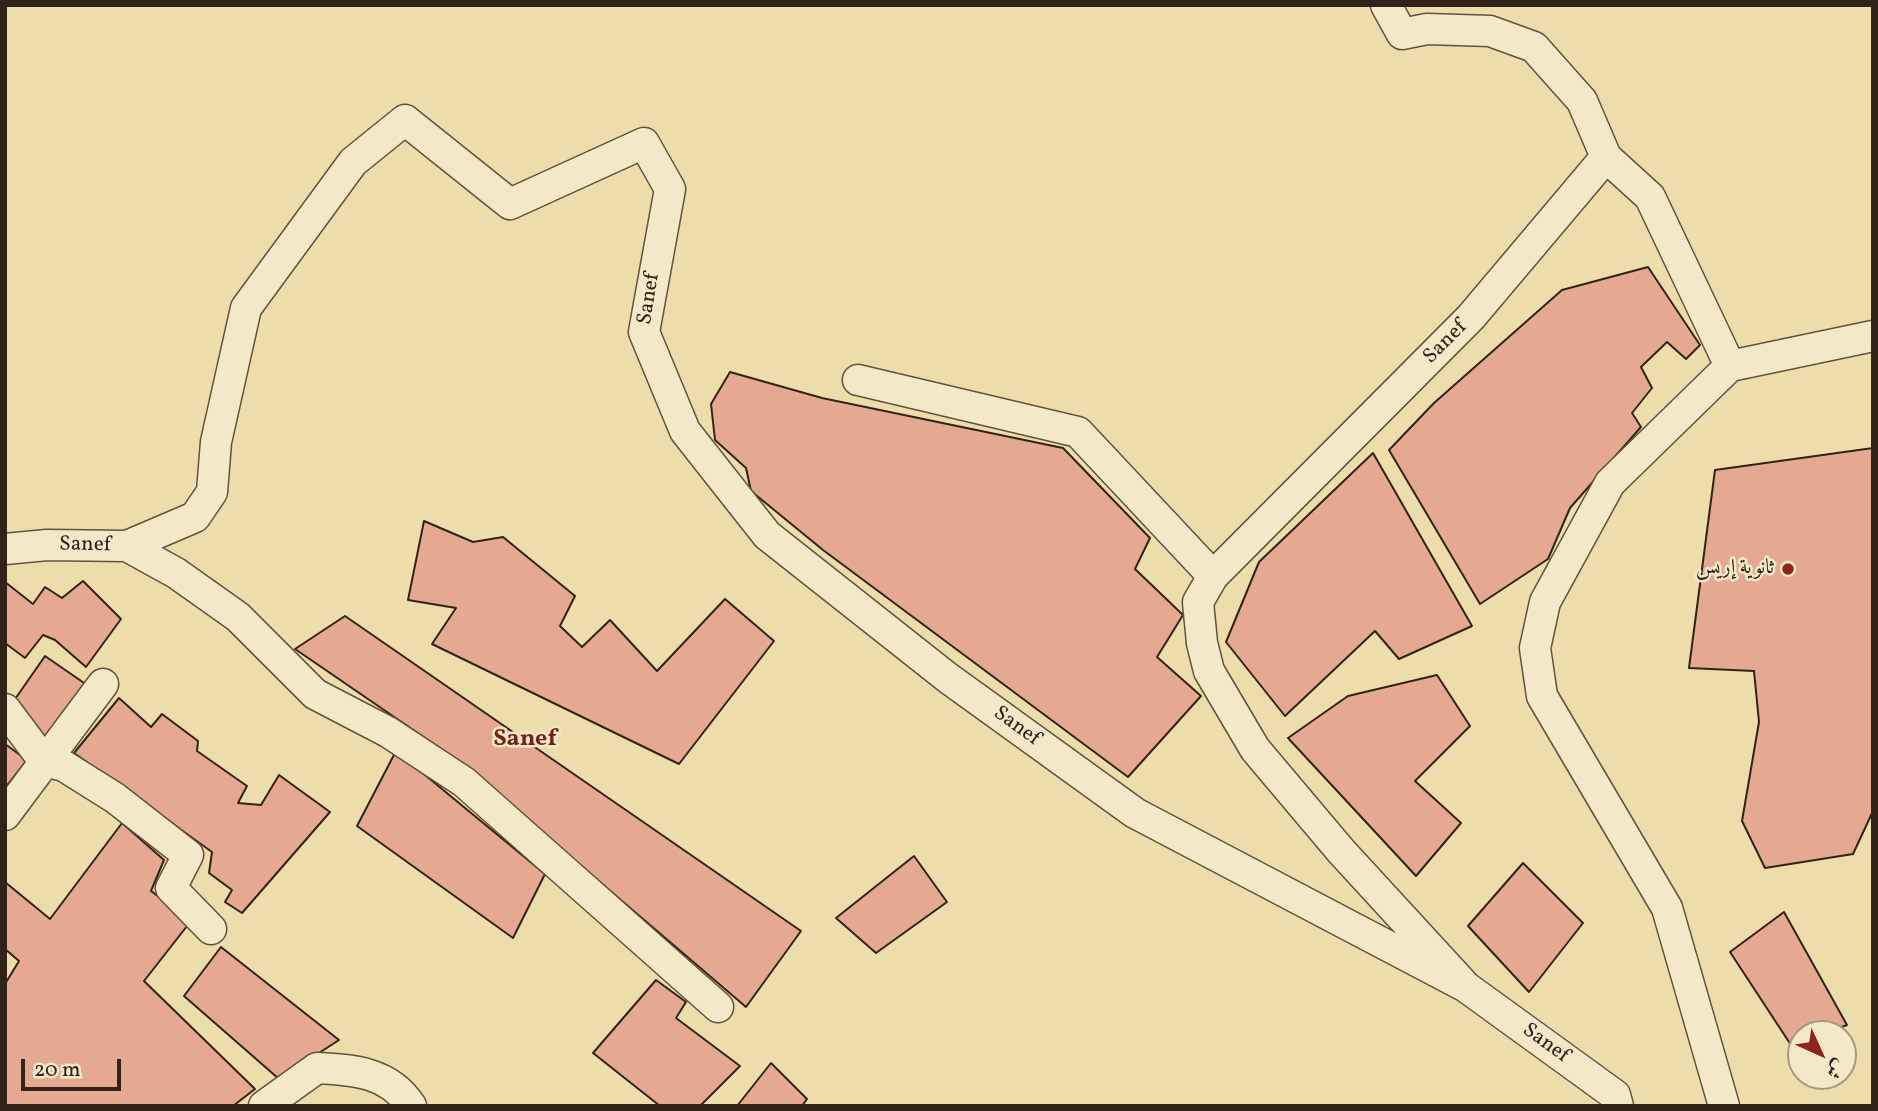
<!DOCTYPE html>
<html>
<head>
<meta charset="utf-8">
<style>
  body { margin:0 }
  #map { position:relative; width:1878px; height:1111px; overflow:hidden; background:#ecddab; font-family:Vollkorn,Amiri,serif }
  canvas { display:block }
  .frame { position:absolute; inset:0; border:7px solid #31231a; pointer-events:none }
  .north { position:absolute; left:1787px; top:1020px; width:70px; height:70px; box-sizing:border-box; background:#f3e9c8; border:2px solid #a59a82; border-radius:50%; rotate:135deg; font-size:19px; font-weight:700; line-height:28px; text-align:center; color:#31231a }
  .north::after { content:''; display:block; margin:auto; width:24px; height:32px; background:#8f2418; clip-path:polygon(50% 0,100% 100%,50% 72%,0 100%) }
  .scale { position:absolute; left:21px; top:1059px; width:100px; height:32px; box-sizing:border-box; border:4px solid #31231a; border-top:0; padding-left:9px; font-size:21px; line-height:24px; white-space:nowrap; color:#31231a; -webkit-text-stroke:5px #f3e9c8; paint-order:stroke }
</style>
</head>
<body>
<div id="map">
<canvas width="1878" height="1111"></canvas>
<div class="frame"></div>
<div class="north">ش</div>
<div class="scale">20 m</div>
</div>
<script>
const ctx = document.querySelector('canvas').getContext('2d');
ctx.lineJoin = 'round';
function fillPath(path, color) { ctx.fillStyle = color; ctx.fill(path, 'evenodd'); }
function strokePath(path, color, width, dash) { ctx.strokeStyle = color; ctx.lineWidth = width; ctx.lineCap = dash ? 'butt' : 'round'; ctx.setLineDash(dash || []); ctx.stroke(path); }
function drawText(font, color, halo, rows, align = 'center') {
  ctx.font = font + ' Vollkorn,Amiri,serif'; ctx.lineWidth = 5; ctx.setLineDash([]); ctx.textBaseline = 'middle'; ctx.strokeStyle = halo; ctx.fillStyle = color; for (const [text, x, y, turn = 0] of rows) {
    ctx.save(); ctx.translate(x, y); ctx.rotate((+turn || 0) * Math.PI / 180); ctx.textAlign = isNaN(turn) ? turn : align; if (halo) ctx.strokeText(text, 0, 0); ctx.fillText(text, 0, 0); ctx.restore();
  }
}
const building = new Path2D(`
  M1648,267L1700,345L1686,359L1667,342L1641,367L1652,388L1632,413L1641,427L1570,508L1548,559L1480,604L1389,450L1434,403L1562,290Z
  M730,372L822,398L1063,448L1150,538L1135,569L1183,615L1157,657L1201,696L1128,777L823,550L751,491L746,468L715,440L711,404Z
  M1873,448V811L1853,854L1765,868L1742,821L1759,722L1754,671L1689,668L1715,470Z
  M1373,453L1472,626L1399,659L1375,631L1285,716L1226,642L1259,562Z
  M424,521L473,542L503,537L575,596L560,626L582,647L610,620L657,671L725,599L774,641L679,764L432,644L456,608L408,600Z
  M83,581L121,619L86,667L55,640L43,635L25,658L5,643V582L33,604L45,587L62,598Z
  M345,616L801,931L746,1007L457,760L295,649Z
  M45,656L87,685L46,744L13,702Z
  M1437,675L1470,726L1415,781L1461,823L1416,876L1288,738L1348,696Z
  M119,698L151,727L162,714L198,741L197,751L247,786L238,803L261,805L279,775L330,812L242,913L225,902L232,890L209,873L212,852L74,753Z
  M5,744L27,760L5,788Z
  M396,751L545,874L513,938L357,826Z
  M122,823L164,860L151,891L191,921L144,981L255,1089L233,1106H5V984L19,961L5,949V882L50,919Z
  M914,856L947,902L876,953L836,918Z
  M1523,863L1583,923L1529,992L1468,926Z
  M1784,912L1847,1025L1823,1034H1801V1042L1791,1045L1730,952Z
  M221,947L339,1040L279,1079L184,996Z
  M656,980L686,1002L676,1018L740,1066L700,1106H660L593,1053Z
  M771,1063L807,1099L802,1106H737Z`);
const street = new Path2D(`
  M1386,5L1402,34L1427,29L1490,31L1534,47L1582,101L1606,157
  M858,380L1078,432L1213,576
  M127,546L176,573L238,617L315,694L388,732L464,782L718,1007
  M5,549L47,545L127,546L195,517L212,492L216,442L246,308L353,162L405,120L510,204L644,143L670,189L644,332L685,431L767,535L948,678L1135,813L1466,987
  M5,709L44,761L64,766L115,798L188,855L171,888L211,929
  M5,815L103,684
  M264,1106L317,1068C354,1070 389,1072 411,1106
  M1618,1106L1615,1095L1466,987L1341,851L1255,749L1209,671L1202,643L1198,602L1213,576L1471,317L1606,157L1650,197L1730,366
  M1724,1106L1667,908L1542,696L1535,648L1545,602L1610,483L1730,366L1873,336`);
const markers = [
  [1788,569,7,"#8f2418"]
];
const streetNames = [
  ["Sanef",650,299,-81],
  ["Sanef",1446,343,-45],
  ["Sanef",85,546,1],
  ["Sanef",1016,727,36],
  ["Sanef",1545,1044,36]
];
const poiNames = [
  ["ثانوية إريس",1774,569]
];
const quarterNames = [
  ["Sanef",525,741]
];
fillPath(building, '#e5a891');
strokePath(building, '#31231a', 2);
strokePath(street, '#60523e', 33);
strokePath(street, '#f3e9c8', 30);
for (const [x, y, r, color] of markers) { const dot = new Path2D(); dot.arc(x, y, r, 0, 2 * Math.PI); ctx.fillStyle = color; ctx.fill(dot); strokePath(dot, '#f3e9c8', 2.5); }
drawText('21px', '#31231a', '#f3e9c8', streetNames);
drawText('21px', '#31231a', '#f3e9c8', poiNames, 'right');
drawText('bold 24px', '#7a1f14', '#f3e9c8', quarterNames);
</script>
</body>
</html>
